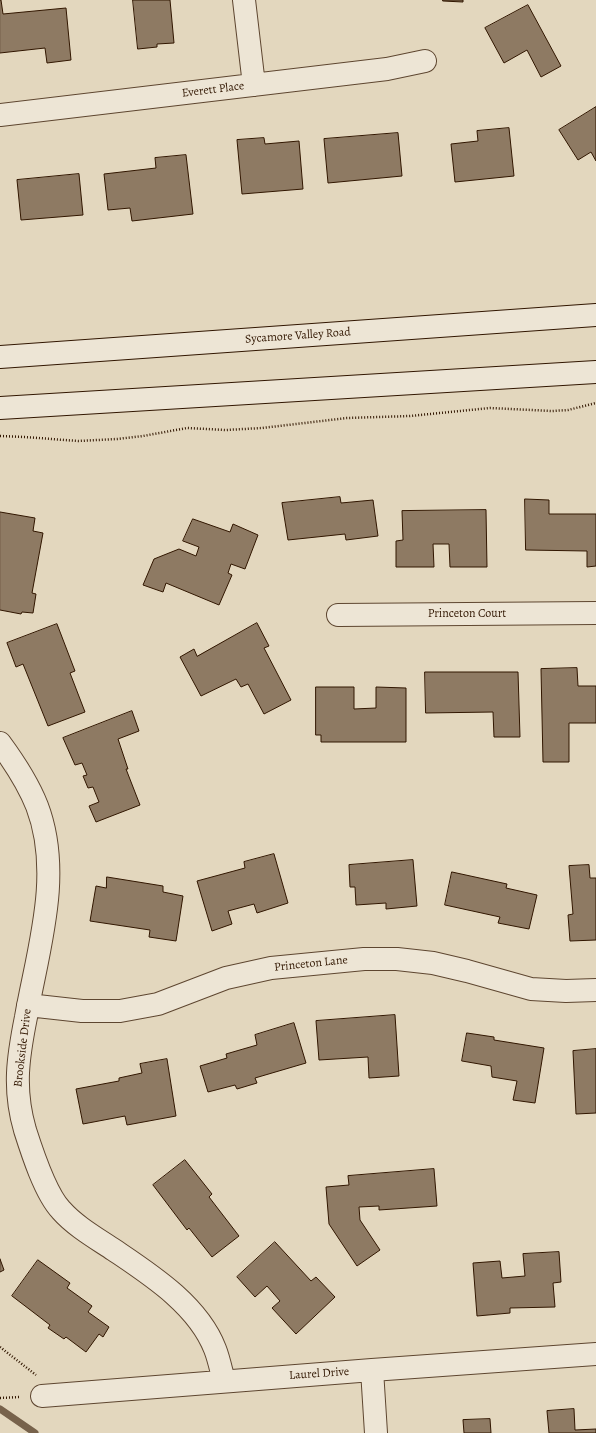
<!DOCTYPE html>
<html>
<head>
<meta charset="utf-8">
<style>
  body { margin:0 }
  canvas { display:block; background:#e3d7be }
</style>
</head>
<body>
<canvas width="596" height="1433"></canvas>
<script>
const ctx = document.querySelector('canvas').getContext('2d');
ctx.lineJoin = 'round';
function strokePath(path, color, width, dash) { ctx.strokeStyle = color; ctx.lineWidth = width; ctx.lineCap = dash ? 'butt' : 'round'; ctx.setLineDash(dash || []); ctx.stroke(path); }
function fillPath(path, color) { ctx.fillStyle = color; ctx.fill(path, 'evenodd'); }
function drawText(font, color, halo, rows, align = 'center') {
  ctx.font = font + ' Alegreya,serif'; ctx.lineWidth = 3; ctx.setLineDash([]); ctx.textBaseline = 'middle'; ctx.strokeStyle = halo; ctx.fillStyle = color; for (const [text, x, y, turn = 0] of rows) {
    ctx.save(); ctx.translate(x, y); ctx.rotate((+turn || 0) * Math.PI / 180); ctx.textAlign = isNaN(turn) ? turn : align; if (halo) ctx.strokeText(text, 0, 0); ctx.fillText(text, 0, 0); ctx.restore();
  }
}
const stream = new Path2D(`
  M0,1409L35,1433`);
const building = new Path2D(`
  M0,0H1L3,14L66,8L71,60L47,63L45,48L0,53Z
  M133,0H170L174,43L157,44V47L138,49Z
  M443,0H463V2L443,1Z
  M528,5L561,66L541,77L527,50L504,63L485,28Z
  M596,107V161L591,152L578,160L559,130Z
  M509,128L514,176L455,182L451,144L478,141L477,131Z
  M398,133L402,176L328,183L324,139Z
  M264,138L265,144L299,141L303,189L242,194L237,140Z
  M186,155L193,214L132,221L130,208L108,210L104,174L156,168L155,158Z
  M79,174L83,215L21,220L17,180Z
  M340,497L341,503L373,500L378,536L346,540L345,534L288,540L282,503Z
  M525,499L549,500V514H596V566L587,567V551L526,550Z
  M486,510L487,567H450L449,544H433L434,567H396V541L403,540L402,511Z
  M0,512L35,518L33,531L43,533L32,593L36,594L33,613L22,612L21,614L0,610Z
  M193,519L230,532L233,524L258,535L245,569L231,564L228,573L232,575L219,605L166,583L163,592L143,585L154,559L179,549L196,556L199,547L183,541Z
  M257,623L269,646L264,648L291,700L264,714L248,684L241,687L236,679L201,696L180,657L194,649L197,656Z
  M57,624L75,671L70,673L85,712L48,726L23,664L16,667L7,643Z
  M577,668L578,686H596V723H569V762H543L541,669Z
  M425,672H518L520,737H494L493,712L426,713Z
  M316,687H354V709L376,708V687L406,688V742H321V735H316Z
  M132,711L139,731L118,739L128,769H126L140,805L96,822L89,806L99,802L93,787L88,788L83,776L87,775L82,763L75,765L63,738Z
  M274,854L288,903L257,913L254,904L228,911L232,924L212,931L197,881L245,868L244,862Z
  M413,860L417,906L386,909V903L356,905L355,887H350L349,865Z
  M589,865L590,878H596V940L570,941L568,915L573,914L569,866Z
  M452,872L507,884L506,888L537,895L529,929L498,923L500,917L445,905Z
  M107,877L163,886V892L183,896L176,941L149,937L150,930L90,921L96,886L106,888Z
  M395,1015L399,1076L369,1078L368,1057L319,1060L316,1021Z
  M294,1023L306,1063L255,1078L257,1083L237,1089L235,1085L208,1092L200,1066L227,1058L226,1054L257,1045L255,1035Z
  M467,1033L494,1037V1040L544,1048L535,1103L513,1100L517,1081L492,1077L491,1066L462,1061Z
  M596,1049V1113L576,1114L573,1051Z
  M167,1059L176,1116L127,1125L125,1116L83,1124L76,1089L119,1081V1078L142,1073L140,1064Z
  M185,1160L212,1194L209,1197L239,1236L212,1257L189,1228L187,1230L153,1185Z
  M434,1169L437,1206L379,1210V1206L359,1207L360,1220L380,1250L357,1266L329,1224L326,1187L349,1185L348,1176Z
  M275,1242L311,1281L316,1277L335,1297L296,1334L272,1308L280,1301L267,1286L255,1297L237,1277Z
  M559,1252L561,1282L553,1283L555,1307L510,1308V1313L477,1316L473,1263L500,1261L502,1278L525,1276L523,1254Z
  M0,1259L4,1270L0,1272Z
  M38,1260L70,1283L67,1288L92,1306L88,1312L109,1327L103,1337L99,1334L86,1352L66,1337L64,1339L48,1328L50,1325L12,1296Z
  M574,1409L575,1430L596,1429V1433H549L547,1411Z
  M490,1419L491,1433H464L463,1420Z`);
const path = new Path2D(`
  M0,436L25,437L78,441L117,439L143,436L187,428L226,430L262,428L347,418L410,416L490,408L552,411L568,410L596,403
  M0,1347L36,1375
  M0,1398L20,1397`);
const street = new Path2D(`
  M244,0L254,85
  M0,115L387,69L425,61
  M338,615L596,613
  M0,743C14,762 28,783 37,806C63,874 38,949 26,1017C18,1057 13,1089 25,1130C32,1152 45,1193 61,1210C75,1226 96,1238 114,1250C151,1275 198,1305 215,1349C219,1359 221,1370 224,1381
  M28,1005L82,1011H120L158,1004L226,978L271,968L364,959H397L433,963L467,971L531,989L566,991L596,990
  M372,1370L376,1433
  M42,1396L372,1370L596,1354`);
const secondary = new Path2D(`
  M0,357L596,315
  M0,408L596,372`);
const streetNames = [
  ["Everett Place",213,90,-7],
  ["Sycamore Valley Road",298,336,-4],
  ["Princeton Court",467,614],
  ["Princeton Lane",311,964,-6],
  ["Brookside Drive",23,1048,-83],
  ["Laurel Drive",319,1374,-4]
];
strokePath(stream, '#77624b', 7);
fillPath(building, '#8e7a63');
strokePath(building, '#311600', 1);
strokePath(street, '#5e4630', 24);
strokePath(secondary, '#311600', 24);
strokePath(path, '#311600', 2.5, [1, 2]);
strokePath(street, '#ede5d5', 22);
strokePath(secondary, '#ede5d5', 22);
drawText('12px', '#311600', '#ede5d5', streetNames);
</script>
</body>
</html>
